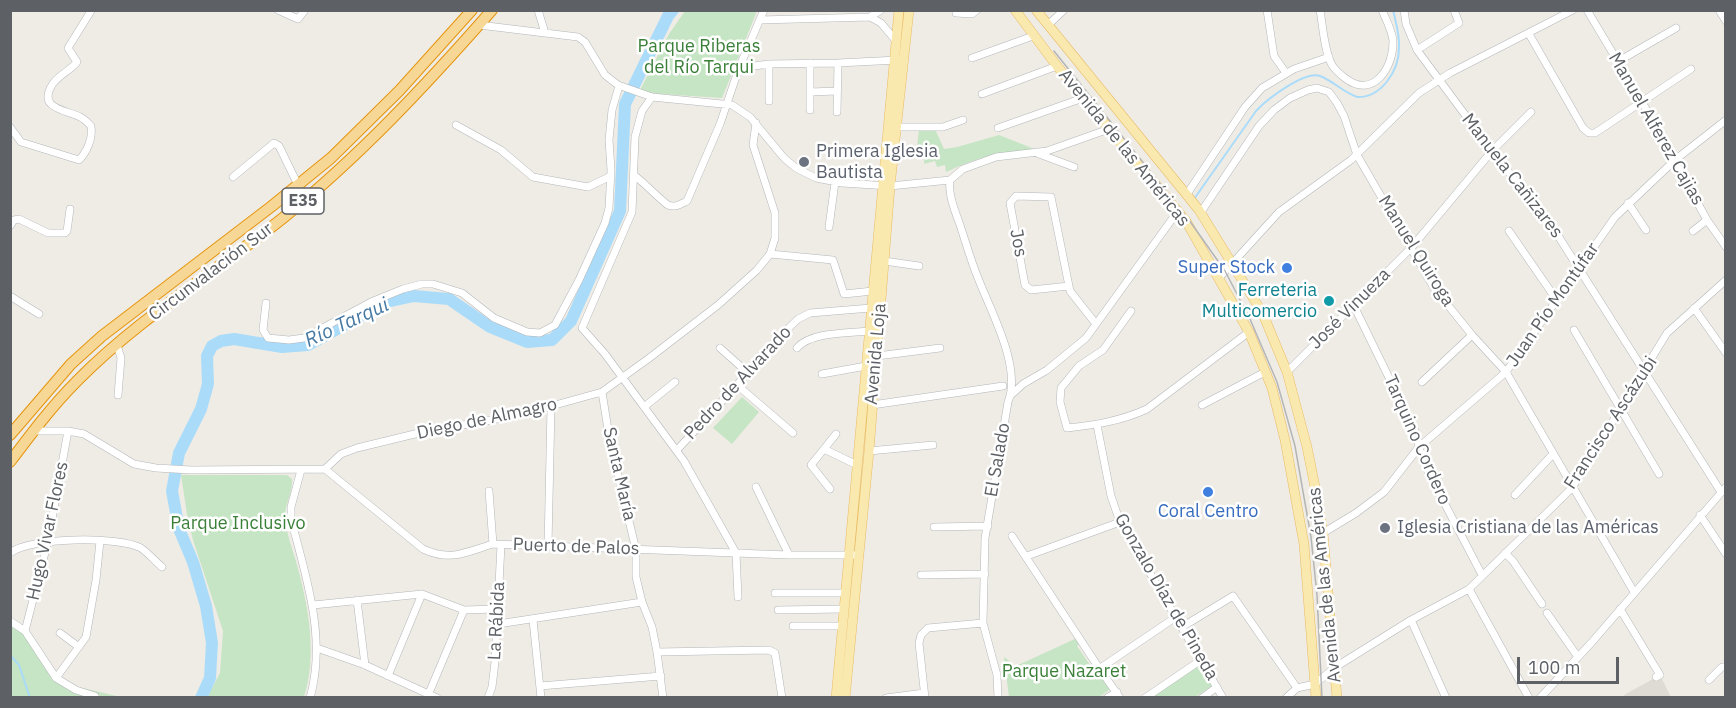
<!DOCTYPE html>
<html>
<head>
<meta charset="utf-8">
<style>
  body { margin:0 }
  #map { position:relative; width:1736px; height:708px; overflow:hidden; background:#efece6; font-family:"IBM Plex Sans",sans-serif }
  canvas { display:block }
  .frame { position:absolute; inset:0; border:12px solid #5d6165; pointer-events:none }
  .scale { position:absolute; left:1517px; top:657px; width:102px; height:27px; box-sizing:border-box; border:3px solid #5d6165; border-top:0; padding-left:8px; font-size:18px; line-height:21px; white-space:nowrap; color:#5d6165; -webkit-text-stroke:4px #fff; paint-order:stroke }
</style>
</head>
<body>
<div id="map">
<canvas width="1736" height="708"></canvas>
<div class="frame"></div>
<div class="scale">100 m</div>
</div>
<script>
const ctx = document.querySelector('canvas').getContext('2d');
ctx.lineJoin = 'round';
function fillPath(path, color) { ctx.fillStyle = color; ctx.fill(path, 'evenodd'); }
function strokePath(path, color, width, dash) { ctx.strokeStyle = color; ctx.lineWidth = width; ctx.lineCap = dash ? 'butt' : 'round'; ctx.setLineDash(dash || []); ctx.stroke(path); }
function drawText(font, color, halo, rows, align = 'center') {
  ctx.font = font + ' "IBM Plex Sans",sans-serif'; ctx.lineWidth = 5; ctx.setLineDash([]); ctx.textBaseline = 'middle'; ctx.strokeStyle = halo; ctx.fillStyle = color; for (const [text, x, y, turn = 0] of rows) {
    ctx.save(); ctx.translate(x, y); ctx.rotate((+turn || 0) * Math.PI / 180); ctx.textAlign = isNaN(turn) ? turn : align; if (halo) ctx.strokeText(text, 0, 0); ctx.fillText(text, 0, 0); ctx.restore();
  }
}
const education = new Path2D(`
  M1660,675L1671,697H1625L1624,695Z`);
const green = new Path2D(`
  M685,11H757L722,98L646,93L640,90L669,34Z
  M935,129L944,149L957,147L999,135L1037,150C999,152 981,156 946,172L945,165L937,167L935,161L924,164L925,149L917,147L919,130Z
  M742,397L759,412L732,444L713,428Z
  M181,475H287L292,479C293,491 286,502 285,515C285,532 294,552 298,569C309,609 317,657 304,697H207L220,673L223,631L193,540L187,514Z
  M10,625L23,633L53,681L121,697H11Z
  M1077,638L1080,643L1077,646L1090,665L1094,664L1112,688L1099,697H1009L1004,657L1016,666Z
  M1200,663L1212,686L1195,697L1150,698Z`);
const stream = new Path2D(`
  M1194,199L1256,111C1266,100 1305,70 1320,76C1333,81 1343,92 1357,97C1381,98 1399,71 1399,48C1400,36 1396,23 1393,10
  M10,655L19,665L30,698`);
const river = new Path2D(`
  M201,698L210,678L212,643L206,606L193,562L179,529L172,491L179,453L201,409L208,384L207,356L212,346L221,341L234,339L282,347L308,345L386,302L414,296L449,299L490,327L527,342L552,340L571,321L620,211L625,104L668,16L673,10`);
const minor = new Path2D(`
  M278,10L298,19L305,10
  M538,10L545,33
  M1267,10L1274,56L1286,73
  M1320,10C1323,27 1324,50 1332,65C1335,70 1341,75 1345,78C1373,100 1394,67 1393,41C1392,30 1386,20 1382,10
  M1404,10L1406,24L1417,50L1492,151L1555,231L1721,492
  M1587,10L1642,102L1707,220L1726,247
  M1719,10L1726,21
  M956,13L972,14L977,10
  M870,17L881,10
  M760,20L870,17L881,23L896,41
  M479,25L578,37L585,42L605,75L618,85L652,97L732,105L750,117L784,158L796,168L816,178L842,183L890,186L950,180L963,169L996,157L1047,151L1109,129
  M1048,25L1064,10
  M1529,34L1583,128L1589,133H1595L1691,69
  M1417,50L1459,23L1454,10
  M972,58L1033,36
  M1617,62L1676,28
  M739,68L769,64L838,63L898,60
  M810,92L837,91
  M982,94L1057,66
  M652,97L642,111L635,137L632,212L582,328L605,354L684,461L736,553L738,597
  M769,101V64
  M810,110V63
  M837,112L838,63
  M456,125L501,150L533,177L588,187L611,176
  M10,127L21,142L79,160C87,152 93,138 91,126C88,123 85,119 80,117C67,110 37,109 52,85C58,75 70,71 77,62L68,48L91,11
  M892,127H943L963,120
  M998,128L1083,98
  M1039,154L1074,167
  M634,175C641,180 664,203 668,205C675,208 681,204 687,201L720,124L739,68L764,10
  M233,177L274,143L279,146L298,185
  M1187,194L1245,107L1262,88L1294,69L1329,57
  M1628,203L1646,230
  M1201,212L1259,126L1274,110L1290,98L1308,90L1317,88L1329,92L1337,103L1344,116L1357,155L1434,288L1472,335L1506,372L1634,592
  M10,226L14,220L19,219L48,233H65L67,231L70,209
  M829,227L835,182
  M1509,231L1556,299
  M1693,231L1707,220
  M770,254L833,260L844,294L873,291
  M884,261L919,266
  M1219,278L1279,212L1351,160L1419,93L1450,73L1573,10
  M1069,286L1031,290L1025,285L1010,203L1016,196L1051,197L1070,291L1096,324
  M10,296L39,314
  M266,303L263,330L268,338L289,340L304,338L371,302L403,289L422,284H433L462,293L494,318L527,332L540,333L555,325L579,280L605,223L609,208L611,170L609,140L612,110L619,86
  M1353,304L1417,435L1419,447L1425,466L1482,575
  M1694,308L1726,353
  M1131,311L1103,350L1079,366L1061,388L1060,402L1067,428C1095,425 1121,421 1147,409L1249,332
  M1574,330L1659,474
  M117,345L121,358L118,395
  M720,348L747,372
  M797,348C810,332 849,333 869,331
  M877,356L940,348
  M1287,372L1411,248L1492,151L1531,112
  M822,374L866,366
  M1422,382L1472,335
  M737,385L793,433
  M602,392L610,442L636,550V577L642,602L652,627L657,652L663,698
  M1011,395L1023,384L1047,370L1086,338L1178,211
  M872,405L1003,386
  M1202,405L1265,372
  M644,407L675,382
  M1097,425L1111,496L1120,522L1223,698
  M34,431H68L84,434L134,464L156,468L191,470L325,469L341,454L357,448L423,432L519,415L602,392L648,359L718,305L757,270L770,254L775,238V213L753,145L756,123
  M824,449L836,434
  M677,450L737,385L766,350L798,319L810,313L871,308
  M869,451L933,445
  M325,469L423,549C451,562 466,552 493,544L789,555H858
  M301,470L291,507V519C306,577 327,638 310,698
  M756,487L789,555
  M830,489L811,465L824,449L857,465
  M489,491L493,544
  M1515,495L1553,454
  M1700,515L1726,554
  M934,527L988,526
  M1323,533L1356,513L1384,492L1419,447L1506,372L1615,217L1675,160L1726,120
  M1012,536L1097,665L1120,698
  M548,546L551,407
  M10,553C30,537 119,536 141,548C148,553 155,561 162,567
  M1505,553L1513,561L1542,604
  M1027,556L1120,522
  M921,575L985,574
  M1469,589L1529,698
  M775,593H845
  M357,600L365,665
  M313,605L422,594L464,610L498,609
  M1620,609L1660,675L1656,677
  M778,610L844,609
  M1547,613L1578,657
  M533,620L541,698
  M1411,620L1446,698
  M10,621L25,631L56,678L76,690L95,696
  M983,623L997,675L998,698
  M498,624L642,602
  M793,626H842
  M1182,627L1233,596L1297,688
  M25,631L48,541L68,431
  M60,633L79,647
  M317,648L365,665L437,698
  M657,652L769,650L775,653L782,698
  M1099,669L1176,617
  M388,676L422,594
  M56,678L86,637L96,580L100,541
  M1709,680L1722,667H1726
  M540,686L661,676
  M429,693L464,610
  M488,698L492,687L495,662L501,545
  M886,698L924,693
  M925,698L919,643L921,635L928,628L983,623L985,538L1008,402C1022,367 991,312 978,278C971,261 966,243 960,225C955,211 948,195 950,180
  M1107,698L1117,692
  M1145,698L1201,660
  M1202,698L1217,687
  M1286,698L1297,688L1315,684L1334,668L1411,620L1469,589L1572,488L1667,333L1726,280
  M1540,698L1592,642L1726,487`);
const major = new Path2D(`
  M1015,10L1057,66L1186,221L1249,332L1272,388L1285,440L1304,544L1316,698
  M1036,10L1199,210L1263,314L1287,372L1307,447L1315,487L1323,533L1337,698
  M836,698L899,10
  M845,698L869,451L890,186L909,10`);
const highway = new Path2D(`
  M10,435L71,364L102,336L272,206L331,158L399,91L472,10
  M10,462C31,434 52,406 77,381C139,318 214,273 283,218C360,156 427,84 492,10`);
const tram = new Path2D(`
  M1054,51L1189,220L1225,271L1250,319L1277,382L1295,446L1311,537L1317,595L1322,698`);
const markers = [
  [804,162,6,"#6b7280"],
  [1287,268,6,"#3f7fe0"],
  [1329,301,6,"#0f9aa8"],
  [1208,492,6,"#3f7fe0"],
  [1385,528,6,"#6b7280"]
];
const shields = [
  [303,201,42]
];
const shieldNames = [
  ["E35",303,201]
];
const parkNames = [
  ["Parque Riberas",699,47],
  ["del Río Tarqui",699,68],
  ["Parque Inclusivo",238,524],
  ["Parque Nazaret",1064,672]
];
const streetNames = [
  ["Manuel Alferez Cajias",1656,129,60],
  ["Avenida de las Américas",1124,148,51],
  ["Manuela Cañizares",1512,176,52],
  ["Jos",1018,243,79],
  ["Manuel Quiroga",1416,251,58],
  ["Circunvalación Sur",211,272,-37],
  ["Juan Pío Montúfar",1553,305,-55],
  ["José Vinueza",1350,309,-45],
  ["Avenida Loja",876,354,-85],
  ["Pedro de Alvarado",738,383,-47],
  ["Diego de Almagro",487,419,-12],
  ["Francisco Ascázubi",1611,423,-57],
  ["Tarquino Cordero",1417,440,66],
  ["El Salado",998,460,-80],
  ["Santa María",619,474,77],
  ["Hugo Vivar Flores",48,531,-78],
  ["Puerto de Palos",576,547,2],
  ["Avenida de las Américas",1325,585,-96],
  ["Gonzalo Díaz de Pineda",1166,597,60],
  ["La Rábida",497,621,-87]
];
const worshipNames = [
  ["Primera Iglesia",816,152],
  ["Bautista",816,173],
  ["Iglesia Cristiana de las Américas",1397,528]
];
const shopNames = [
  ["Super Stock",1275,268],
  ["Coral Centro",1208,512,"center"]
];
const cultureNames = [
  ["Ferreteria",1317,291],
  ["Multicomercio",1317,312]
];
const waterNames = [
  ["Río Tarqui",347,323,-25]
];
fillPath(education, '#dedbd4');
fillPath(green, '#c6e5c4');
strokePath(stream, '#aadcfa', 2);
strokePath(river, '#aadcfa', 12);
strokePath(minor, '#b3b6b9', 8);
strokePath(major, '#e9bb64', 10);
strokePath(highway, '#e6950e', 12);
strokePath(minor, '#fff', 7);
strokePath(major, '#fae9af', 9);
strokePath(highway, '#f7d795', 10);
strokePath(tram, '#b4b5b5', 1.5);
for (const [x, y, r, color] of markers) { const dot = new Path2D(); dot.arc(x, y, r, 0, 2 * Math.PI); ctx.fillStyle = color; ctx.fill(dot); strokePath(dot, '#fff', 2); }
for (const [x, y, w] of shields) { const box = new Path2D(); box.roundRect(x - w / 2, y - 13, w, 26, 4.5); ctx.fillStyle = '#fff'; ctx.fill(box); strokePath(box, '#5d6165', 1.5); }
drawText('bold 16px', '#5d6165', null, shieldNames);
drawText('18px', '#3b8039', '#fff', parkNames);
drawText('18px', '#5d6165', '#fff', streetNames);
drawText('18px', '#5b616d', '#fff', worshipNames, 'left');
drawText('18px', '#366cbe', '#fff', shopNames, 'right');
drawText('18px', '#0d838f', '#fff', cultureNames, 'right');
drawText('italic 20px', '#4579a3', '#fff', waterNames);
</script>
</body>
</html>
